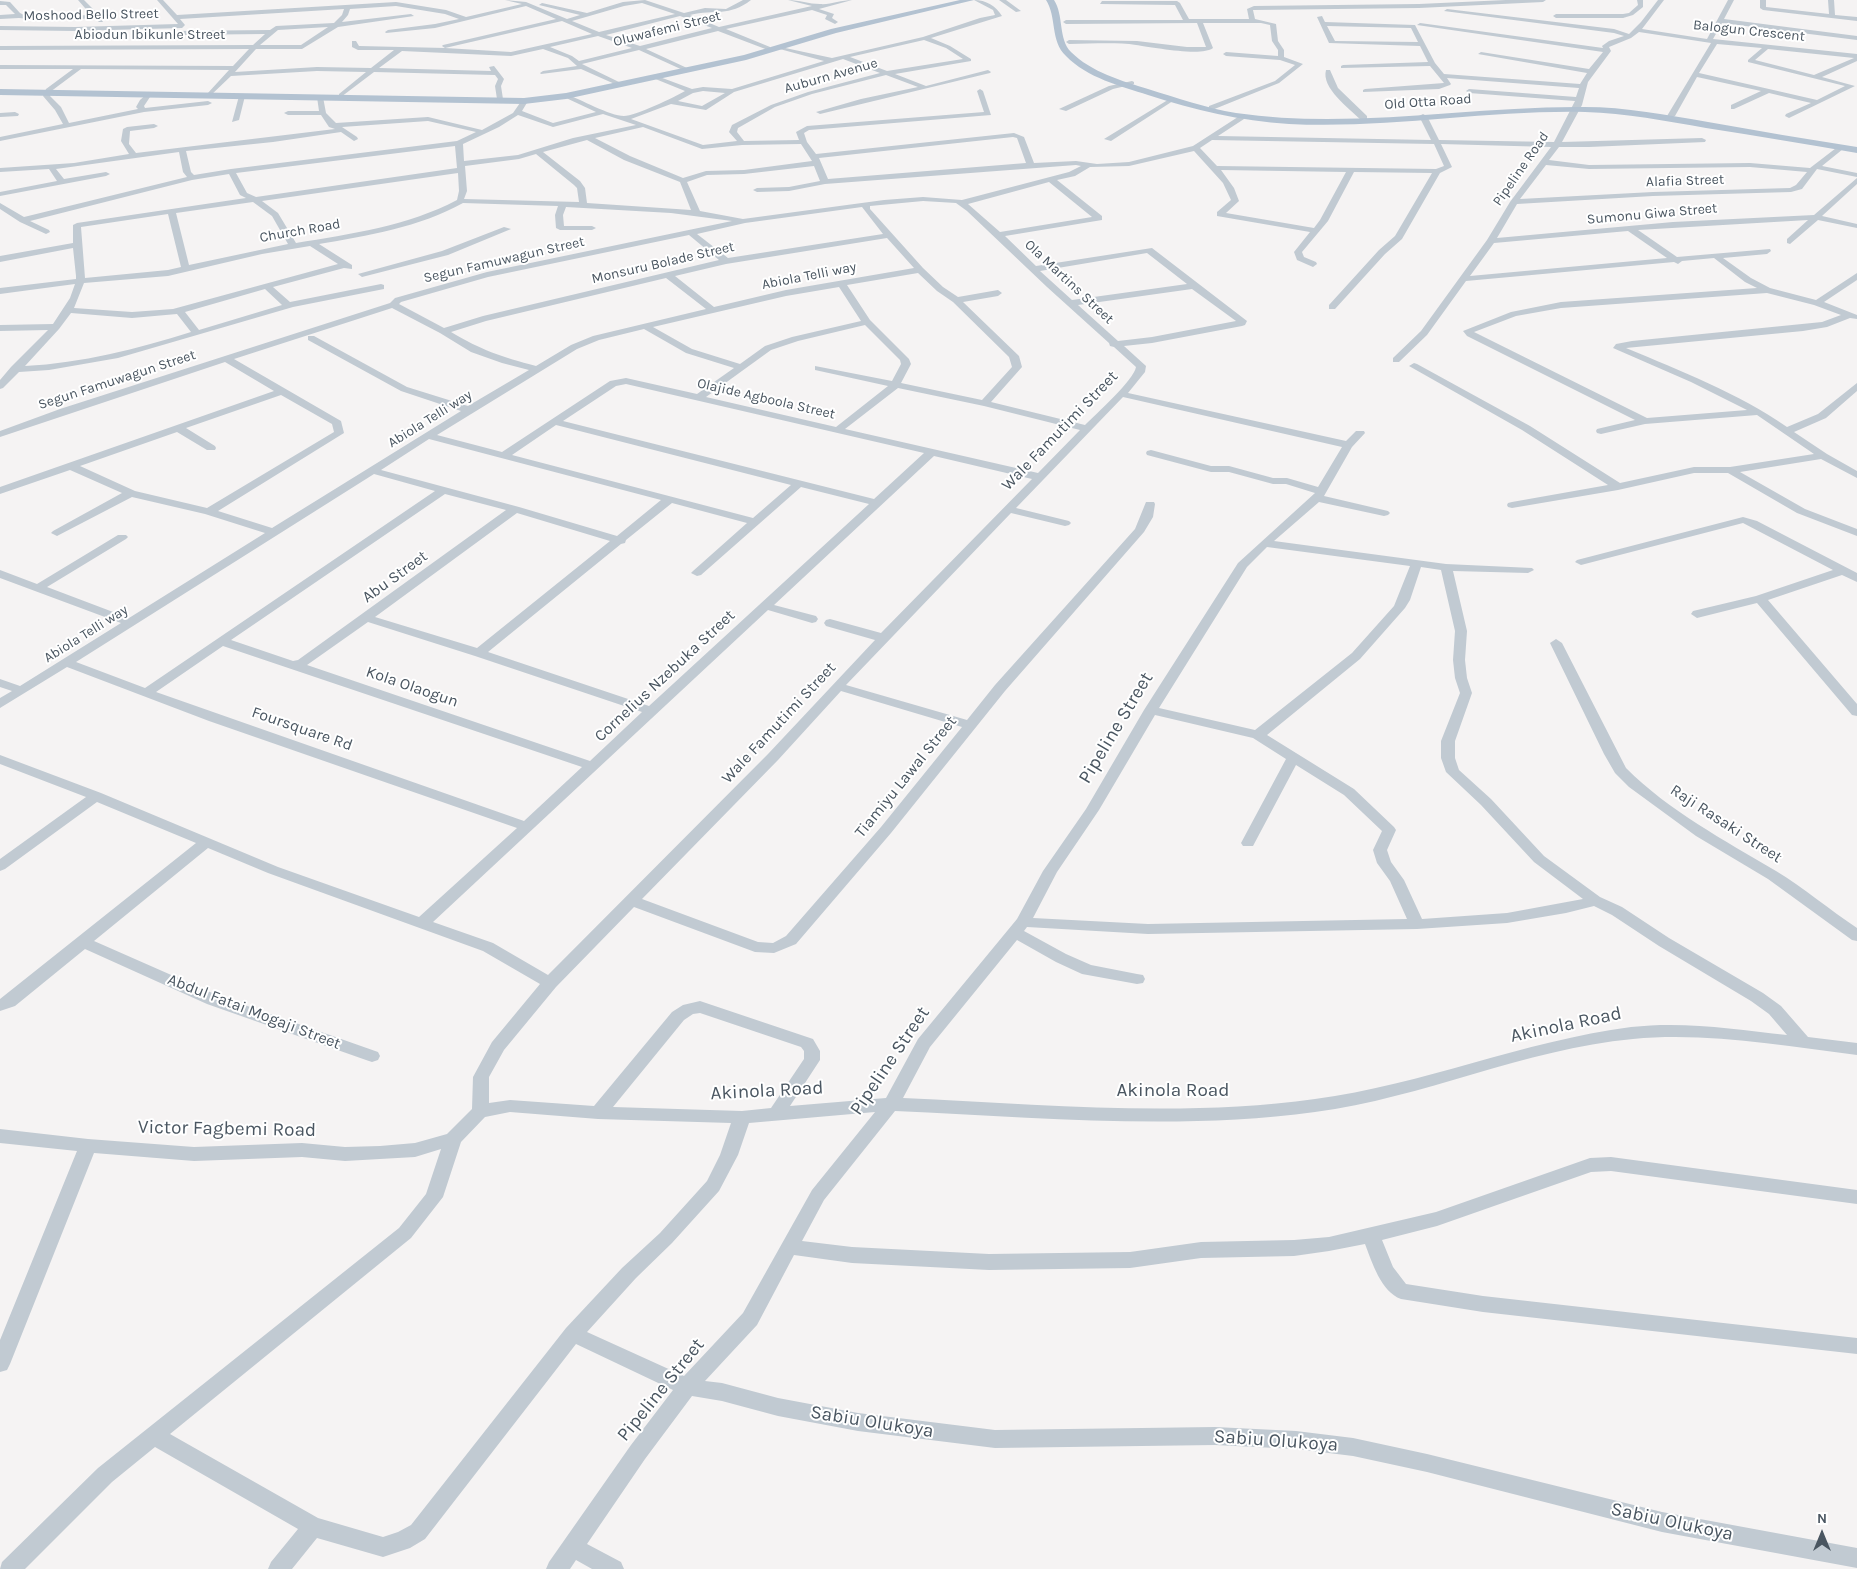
<!DOCTYPE html>
<html>
<head>
<meta charset="utf-8">
<style>
  body { margin:0 }
  #map { position:relative; width:1857px; height:1569px; overflow:hidden; background:#f5f3f3; font-family:Karla,sans-serif }
  canvas { display:block }
  .north { position:absolute; left:1797px; top:1509px; width:50px; height:50px; -webkit-text-stroke:4px #fff; paint-order:stroke; rotate:0deg; font-size:14px; font-weight:700; line-height:20px; text-align:center; color:#4a5661 }
  .north::after { content:''; display:block; margin:auto; width:18px; height:22px; background:#4a5661; clip-path:polygon(50% 0,100% 100%,50% 72%,0 100%) }
</style>
</head>
<body>
<div id="map">
<canvas width="1857" height="1569"></canvas>
<div class="north">N</div>
</div>
<script>
const ctx = document.querySelector('canvas').getContext('2d');
ctx.lineJoin = 'round';
function fillPath(path, color) { ctx.fillStyle = color; ctx.fill(path, 'evenodd'); }
function drawText(font, color, halo, rows, align = 'center') {
  ctx.font = font + ' Karla,sans-serif'; ctx.lineWidth = 4; ctx.setLineDash([]); ctx.textBaseline = 'middle'; ctx.strokeStyle = halo; ctx.fillStyle = color; for (const [text, x, y, turn = 0] of rows) {
    ctx.save(); ctx.translate(x, y); ctx.rotate((+turn || 0) * Math.PI / 180); ctx.textAlign = isNaN(turn) ? turn : align; if (halo) ctx.strokeText(text, 0, 0); ctx.fillText(text, 0, 0); ctx.restore();
  }
}
const minor = new Path2D(`
  M78,0H84L99,15L103,22H99L95,18L47,21L19,18L0,19V15L15,14L6,5H0V1L10,2L20,13L28,17L91,15Z
  M157,0H163L177,15L396,2L446,10L466,17L522,4L505,0L526,2L567,19L580,15L539,5L542,3L587,13L623,2L645,0L684,13L705,8L726,9L743,0H751C729,17 715,9 690,15L719,27L812,6L788,0C799,0 809,4 820,4C830,5 841,0 852,0L819,9L834,14L832,18L838,22L835,24L825,19L827,15L812,10L726,29L770,47V49L768,50L718,31L646,49L687,68L688,69L685,71L639,50L582,64L619,82L620,83L617,85L581,69L541,74L540,73L543,71L577,66L568,58L543,49L511,56L402,51L379,68L491,71L489,67L494,66L504,79L501,86L503,99L500,101L497,99L495,86L498,79L495,75L374,72L341,97L339,96V94L366,72L317,71L231,76L209,97L206,95L207,94L229,70L81,69L50,92V96L61,107L69,123L138,109L136,107L140,100L149,92L152,94L144,106L145,108L208,101L212,103L208,105L144,112L0,141V137L63,124L55,110L43,96L46,89L73,69H0V65L233,66L249,49L0,50V46L253,45L265,34L173,35L170,33L173,31L270,30L276,26L334,23L342,15L344,9L180,19L185,25L182,28L75,31L0,30V26L75,27L178,24ZM642,3L675,14L599,32L572,21L624,6ZM396,6L445,14L459,19L435,24L388,30L385,32L386,33L435,28L526,6L556,19L443,45L442,46L445,48L359,46L356,41H352V47L358,50H394L371,68L317,67L235,72L256,49H302L338,27L414,16L411,14L342,22L348,15L350,9ZM680,16L712,28L640,46L606,35ZM562,21L592,34L511,52L445,48ZM328,27L301,45H260L278,30ZM598,36L632,48L579,61L572,56L550,47Z
  M974,0C986,0 996,6 1002,16L931,38L950,46L971,59V61L895,74L926,86L988,70L991,72L990,73L820,114L816,112L861,99L918,87L886,75L812,94L775,107L738,128L737,132L744,141L799,140L796,132L807,126L984,112L977,91L980,89L983,91L991,115L809,130L804,133L807,142L816,154L1014,133L1024,137L1034,163L1076,161L1097,164L1129,162L1193,146L1241,115H1244V119L1218,136L1431,140L1419,116L1423,114L1427,116L1439,140L1554,142L1575,101L1469,93L1466,91L1469,89L1576,97L1579,88L1447,78L1451,84L1450,85L1439,89L1363,92V90L1365,89L1444,83L1430,66L1341,68V66L1343,65L1428,62L1420,46L1329,43L1317,17L1322,16L1325,22L1415,25L1435,63L1444,74L1580,84L1587,73L1478,54L1481,52L1589,69L1603,52L1417,25L1420,23L1603,48L1602,46L1609,41L1624,36L1614,33L1444,11L1447,9L1614,29L1629,34L1641,22L1658,0H1664L1642,29L1707,39L1728,0H1734L1724,19L1857,36V40L1722,23L1713,39L1857,54V61L1822,77L1855,86L1789,118L1785,116L1786,114L1811,103L1769,93L1734,109H1731V105L1761,91L1697,77L1675,116L1671,118L1667,116L1711,43L1639,32L1631,38L1609,47L1611,51L1588,82L1582,105L1562,142L1702,138L1706,140L1705,142L1589,147H1559L1549,160L1589,165L1750,163L1810,168L1840,145L1844,147L1843,149L1822,166L1857,173V177L1817,169L1802,189L1791,192L1653,196L1517,204L1497,238L1673,222L1814,215L1857,178V184L1822,216L1857,224V228L1818,220L1790,244L1787,243V239L1808,220L1638,230L1677,257L1770,249L1771,251L1767,254L1723,258L1751,278L1770,288L1816,300L1857,273V280L1824,302L1857,315V319L1850,318L1827,327L1803,331L1626,348C1681,371 1738,393 1787,427L1818,414L1857,383V391L1826,418L1794,432L1827,454L1857,471V478L1821,459L1740,472L1805,509L1857,529V536L1797,513L1728,473H1694L1618,490L1512,508L1508,507L1507,505L1508,503L1512,502L1608,485L1522,430L1409,366L1414,363L1417,364L1530,426L1620,483L1694,467H1730L1814,454L1757,415L1645,424L1601,434L1597,433L1596,431L1597,429L1635,420L1467,336L1463,331L1511,312L1561,302L1757,288L1745,282L1714,258L1682,261L1678,264L1674,262L1466,281L1427,335L1399,362H1393V358L1421,331L1487,240L1510,202L1551,147L1441,144L1452,167L1440,173L1402,239L1385,254L1335,309H1329V305L1379,250L1395,236L1432,173L1354,172L1328,221L1302,252L1304,257L1316,262L1317,264L1313,267L1297,260L1294,252L1310,232L1217,216V212L1231,200L1223,183L1194,151L1129,166L1090,167L1075,176L1057,180L1102,216V220L1005,236L1036,266L1152,248L1247,321L1245,325L1242,326L1152,343L1124,346L1146,366L1145,372L1128,393L1346,441L1356,431H1364L1365,433L1352,447L1324,496L1388,511L1390,513L1388,515L1384,516L1319,502L1274,541L1446,564L1532,568L1534,570L1528,573L1453,571L1467,631L1465,660L1467,678L1472,693L1455,741V758L1459,770L1491,799L1544,856L1600,897L1622,907L1669,938L1763,993L1781,1006L1808,1037L1857,1043V1055C1783,1046 1708,1032 1633,1039C1524,1049 1423,1098 1315,1112C1176,1131 1035,1117 895,1111L824,1200L802,1241L852,1247L989,1254L1130,1252L1201,1242L1294,1240L1329,1237L1436,1212L1590,1158L1611,1157L1857,1190V1204L1611,1171L1591,1172L1437,1226L1382,1240L1393,1267L1406,1284L1483,1296L1857,1338V1354L1483,1312L1401,1299C1381,1292 1372,1262 1365,1244L1329,1251L1294,1256L1201,1258L1130,1268L989,1270L852,1263L794,1255L757,1325L705,1381L722,1383L778,1398L858,1413L995,1430L1215,1427L1296,1431L1353,1438L1427,1454L1662,1512L1857,1548V1568L1662,1532L1427,1472L1353,1456L1296,1449L1215,1445L995,1448L858,1431L778,1416L722,1401L692,1396L645,1459L587,1544L621,1562L624,1569H592L576,1560L570,1569H546L549,1562L631,1445L673,1390L576,1344L425,1539L410,1548L383,1557L317,1538L292,1569H268L271,1562L298,1529L155,1447L112,1482L25,1569H0L2,1562L98,1468L399,1228L426,1194L441,1149L415,1157L345,1161L302,1157L194,1161L94,1153L10,1364L7,1370L0,1372V1340L77,1151L0,1143V1129L88,1139L194,1147L302,1143L345,1147L380,1146L415,1143L447,1134L472,1109L473,1077L492,1042L540,984L483,951L268,873L208,848L94,941L219,996L378,1052L380,1056L378,1060L372,1062L366,1060L207,1004L85,949L15,1006L0,1011V999L196,843L97,802L5,869L0,871V859L86,797L0,764V755L101,793L278,867L419,917L517,828L209,721L67,667L0,708V698L12,691L0,687V679L20,686L121,623L0,578V570L37,584L118,535H126L128,537L126,539L47,587L129,618L265,533L205,514L132,497L57,536L51,533L53,531L122,493L70,470L0,494V487L274,391L225,362L0,437V431L60,409L390,303L395,298L487,272L732,221L671,213L566,207L563,215L564,226H592L596,228L592,230H560L556,228L555,215L558,206L463,203C420,227 367,236 319,244L352,265V269L344,268L273,287L290,302L381,284L384,285V289L293,307L118,358L49,370L19,372L3,388L0,389V380L11,367L48,330L0,331V325L53,324L70,298L75,284L0,294V288L76,279V276L73,248L0,262V256L73,243V225L77,223L246,198L240,195L229,174L192,180L30,221L49,230L50,232L46,234L20,222L0,209V203L24,217L187,177L183,172L179,152L56,169L64,179L106,172L110,174L106,176L0,196V192L57,181L49,169L0,172V168L74,163L129,154L121,141L123,129L127,127L154,124L158,126L154,128L130,131L129,144L136,153L335,129L329,127L321,115H288L284,113L288,111H319L317,97L320,95L323,97L326,113L336,123L428,117L482,130L513,113L522,100L524,99L528,101L522,111L553,123L596,112L564,97V95L566,94C580,99 610,116 624,116C635,116 675,97 685,91L653,78V76H657L692,89L703,87L732,89L824,61L776,48V46L832,58L923,37L980,18L995,15L993,10ZM1327,26L1411,28L1418,42L1335,41ZM924,40L946,48L963,59L887,71L850,57ZM1717,44L1762,48L1748,60V62L1845,86L1817,100L1699,73ZM1768,49L1854,58L1814,75L1755,60ZM843,59L880,73L808,92L771,105L732,125L729,132L737,141L703,145L631,119L671,104L706,110L734,92ZM703,91L725,93L702,106L678,101L693,93ZM603,114L636,125L573,138L518,155L464,161L463,144L499,127L518,115L553,127ZM428,121L476,132L457,141L231,169L194,175L191,172L186,151L273,142L341,132L354,141L358,139L357,137L342,127ZM643,127L702,149L742,145L801,144L812,161L744,170L706,171L683,178L630,156L595,138ZM1013,137L1017,138L1026,163L828,179L819,158ZM587,140L624,160L680,182L691,210L587,203L585,188L580,181L543,152ZM1212,140L1434,144L1444,166L1436,169L1217,166L1200,148ZM455,146L457,168L256,197L247,193L236,173ZM536,154L574,185L577,188L579,202L464,199L467,191L465,166L519,159ZM1076,165L1081,166L1069,172L962,200L923,197L884,200L743,219L700,211L687,182L707,175L744,174L814,166L820,181L789,187L757,188L753,190L757,192L789,191L825,184ZM1546,165L1589,169L1750,167L1807,172L1796,185L1790,188L1653,192L1520,199ZM1221,170L1346,172L1320,220L1314,228L1226,213L1239,201L1234,188ZM458,173L459,191L457,200C408,226 350,234 296,243L278,213L262,201ZM1049,182L1092,217L1000,232L968,204ZM923,201L956,203L967,211L1047,287L1109,343L1110,346L1114,347L1136,367C1134,380 1096,414 1085,425L991,402L1022,367L1019,356L963,302L998,296L1002,293L998,290L958,297L943,287L923,268L870,209V206ZM253,202L272,216L288,244L189,265L176,213ZM862,207L883,234L728,258L697,234L745,223ZM168,214L181,267L168,270L85,278L81,227ZM1628,231L1667,258L1470,276L1494,243ZM689,235L719,260L483,316L444,328L399,304L401,302L488,277ZM887,238L914,268L786,290L714,307L675,276L726,264ZM310,246L338,264L173,309L132,312L74,308L84,283L168,276L262,254ZM1147,253L1187,284L1072,300L1040,271ZM918,273L937,291L953,302L1009,357L1012,367L982,400L901,383L911,364L909,359L870,320L847,285ZM666,278L706,309L593,336L571,345L536,366C502,357 481,350 451,332L486,321ZM839,287L861,321L792,337L765,346L740,364L692,349L653,327L786,296ZM265,289L282,305L199,330L185,312ZM1192,289L1236,321L1152,337L1118,341L1078,305ZM1767,293L1814,305L1841,315L1822,322L1632,341L1616,344L1613,348L1691,382L1747,410L1647,418L1474,332L1516,316L1561,308ZM392,308L440,333L471,352L502,363L529,370L468,406L407,387L314,336H308V340L401,391L461,411L272,528L218,511L344,433L341,421L234,359ZM71,313L132,318L177,314L191,332C137,349 82,363 25,366L59,329ZM865,325L900,360L901,364L892,381L815,366V370L888,386L836,427L706,397L771,350L798,341ZM644,329L686,353L734,368L697,394L626,378L610,381L502,452L437,435L577,349L599,340ZM626,384L924,453L874,499L563,421L616,386ZM898,388L984,406L1080,430L1038,473L845,429ZM281,395L332,424L334,432L207,508L135,491L80,466L177,432L207,450H215L216,448L215,446L186,428ZM1123,397L1342,447L1318,487L1287,478H1273L1229,466H1211L1151,450L1147,451L1146,453L1147,455L1211,472H1229L1273,484H1286L1315,493L1238,563L1144,710L1086,809L1043,871L1017,919L918,1039L886,1098L790,1106L820,1060V1051L813,1039L700,1001L683,1005L672,1012L594,1106L510,1100L489,1103V1077L504,1050L556,987L634,907L755,952L774,953L796,944L891,833L1005,691L1144,532L1153,517L1155,504L1154,502H1146L1135,529L995,685L967,720L846,685L1011,513L1065,526L1069,525L1071,523L1069,521L1016,508ZM556,425L791,485L753,518L512,455ZM429,439L661,500L617,536L519,507L381,470ZM934,456L1032,479L881,633L830,619L826,620L824,623L826,626L875,640L768,754L548,975L493,943L433,922L768,610L812,623L816,622L818,619L816,616L774,605ZM374,474L435,491L145,688L76,662ZM801,487L869,504L649,706L488,652L621,544L625,543L626,540L672,503L747,523L693,571L691,573L697,576L701,575ZM445,494L506,510L298,660L293,661L231,640ZM517,513L610,541L477,648L375,617ZM1267,547L1410,566L1394,606L1352,653L1255,730L1159,708L1247,567ZM1421,567L1441,570L1455,631L1453,660L1455,678L1460,693L1441,741V758L1446,772L1481,805L1534,862L1583,899L1507,913L1422,919L1404,880L1391,862L1387,850L1396,830L1394,827L1354,789L1267,735L1360,659L1405,608L1410,600ZM368,622L475,656L642,712L590,761L307,665ZM223,646L582,767L524,821L156,692ZM841,691L962,727L881,827L786,936L773,943L758,942L642,899L778,760ZM1155,715L1253,738L1286,759L1241,843L1243,846H1253L1296,765L1344,795L1382,831L1373,850L1377,863L1390,881L1407,919L1148,924L1033,918L1057,872L1099,810ZM1594,906L1612,915L1659,946L1751,1001L1769,1014L1787,1035C1736,1029 1683,1021 1631,1027C1523,1041 1422,1085 1315,1099C1179,1118 1040,1104 903,1098L930,1047L1017,940L1056,962L1082,974L1137,984L1143,983L1145,979L1143,975L1137,974L1091,965L1066,954L1024,931L1027,927L1148,934L1417,929L1507,923L1566,913ZM700,1013L801,1047L804,1051V1059L771,1108L742,1111L613,1107L684,1020L693,1014ZM510,1112L598,1119L731,1123L720,1155L707,1181L660,1233L622,1268L566,1328L411,1525L398,1532L383,1537L318,1518L170,1434L411,1238L443,1197L461,1142L485,1117ZM875,1112L812,1190L743,1313L684,1376L587,1332L636,1278L672,1243L719,1191L738,1155L749,1123Z
  M999,0H1006L1021,11L1016,12Z
  M1506,0H1546L1543,2L1419,8L1253,10L1255,19L1276,24L1278,41L1284,50V57L1303,64L1279,83L1212,110H1209V106L1275,81L1295,65L1280,60L1226,56L1223,54L1226,52L1278,56V50L1272,41L1270,25L1261,23H1203L1213,48C1202,57 1151,47 1136,45C1115,42 1091,44 1069,44L1066,42L1069,40L1137,41L1187,47H1206L1197,23L1066,24L1063,22L1066,20H1183L1175,5L1100,4L1102,1H1177L1180,3L1189,19H1249L1247,9L1254,6L1419,4Z
  M1637,0H1643V7L1633,15L1623,18H1556L1553,16L1556,14H1623L1629,13L1638,5Z
  M1760,0H1766V7L1829,14L1828,0H1834L1835,15L1857,17V21L1763,10L1760,8Z
  M1326,70H1330L1338,88L1367,116V120H1361C1349,108 1321,88 1326,70Z
  M1132,81L1134,82V84L1113,89L1066,111L1059,109L1109,86Z
  M242,94L245,96L239,120L232,122L239,96Z
  M1171,98L1176,99L1111,141L1104,139Z
  M15,112L19,114L18,116L0,117V113Z
  M504,227L511,229L448,255L362,277L358,274L442,251Z
  M1743,517L1757,521L1857,573V582L1842,575L1768,600L1857,704V716L1852,715L1757,603L1697,618L1691,614L1693,611L1756,596L1833,570L1743,523L1581,565L1575,562L1577,560Z
  M1556,639L1562,643L1626,768C1669,811 1724,840 1776,871C1804,888 1830,910 1857,928V941L1852,940L1768,879L1696,836L1629,787L1615,773L1604,754L1550,643Z`);
const major = new Path2D(`
  M960,0H974L836,33L746,60L566,99L524,104L0,95V89L524,98L566,93L744,55L831,29Z
  M1046,0H1054C1064,15 1058,39 1071,52C1091,72 1122,81 1148,89C1177,98 1206,108 1236,113C1351,130 1468,106 1584,107C1626,107 1667,115 1708,122C1758,131 1807,139 1857,147V153C1807,144 1757,136 1706,128C1666,121 1626,113 1585,112C1486,110 1388,129 1289,124C1240,121 1195,110 1148,95C1121,86 1087,78 1066,56C1050,41 1057,17 1046,0Z`);
const farStreetnames = [
  ["Moshood Bello Street",91,15,-1],
  ["Oluwafemi Street",667,29,-14],
  ["Balogun Crescent",1749,31,6],
  ["Abiodun Ibikunle Street",150,35],
  ["Auburn Avenue",831,76,-16],
  ["Old Otta Road",1428,102,-4],
  ["Pipeline Road",1521,169,-55],
  ["Alafia Street",1685,181,-2],
  ["Sumonu Giwa Street",1652,214,-5],
  ["Church Road",300,231,-10],
  ["Segun Famuwagun Street",504,260,-13],
  ["Monsuru Bolade Street",663,263,-13],
  ["Abiola Telli way",809,276,-11],
  ["Ola Martins Street",1069,282,43],
  ["Segun Famuwagun Street",117,380,-18],
  ["Olajide Agboola Street",766,399,13],
  ["Abiola Telli way",430,419,-32],
  ["Abiola Telli way",86,634,-32]
];
const streetNames = [
  ["Wale Famutimi Street",1060,431,-46],
  ["Abu Street",395,577,-36],
  ["Cornelius Nzebuka Street",665,676,-43],
  ["Kola Olaogun",412,687,19],
  ["Wale Famutimi Street",779,723,-47],
  ["Foursquare Rd",302,729,19],
  ["Tiamiyu Lawal Street",906,777,-51],
  ["Raji Rasaki Street",1726,824,33],
  ["Abdul Fatai Mogaji Street",254,1012,21]
];
const nearStreetnames = [
  ["Pipeline Street",1116,728,-59],
  ["Akinola Road",1566,1025,-12],
  ["Pipeline Street",890,1061,-56],
  ["Akinola Road",767,1091,-3],
  ["Akinola Road",1173,1091],
  ["Victor Fagbemi Road",227,1129,1],
  ["Pipeline Street",661,1390,-51],
  ["Sabiu Olukoya",872,1422,9],
  ["Sabiu Olukoya",1276,1441,4],
  ["Sabiu Olukoya",1672,1522,12]
];
fillPath(minor, '#c1cad2');
fillPath(major, '#b3c2d1');
drawText('14px', '#4a5661', '#fff', farStreetnames);
drawText('16px', '#4a5661', '#fff', streetNames);
drawText('19px', '#4a5661', '#fff', nearStreetnames);
</script>
</body>
</html>
